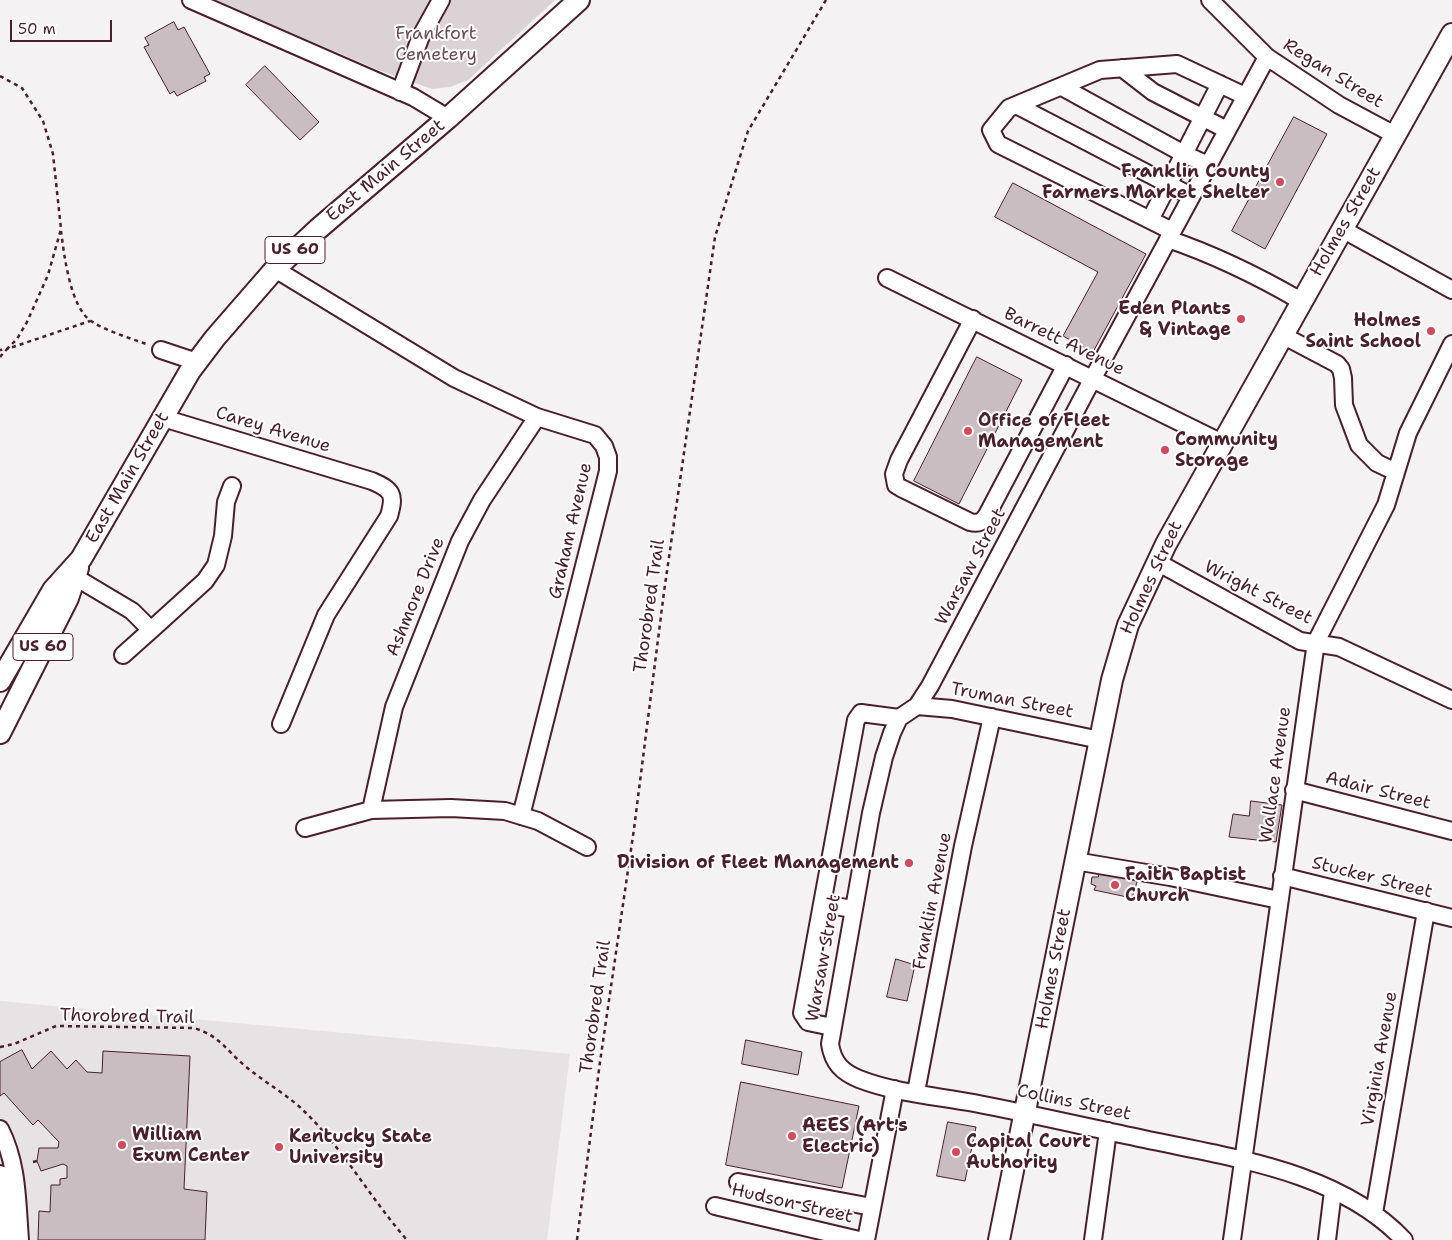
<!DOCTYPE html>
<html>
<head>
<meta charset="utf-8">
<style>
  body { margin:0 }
  #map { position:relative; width:1452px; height:1240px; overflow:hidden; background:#f4f2f2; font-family:"Shantell Sans",sans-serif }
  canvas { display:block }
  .scale { position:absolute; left:10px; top:20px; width:102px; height:22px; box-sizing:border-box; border:2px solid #4a1f2b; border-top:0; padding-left:6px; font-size:15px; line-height:18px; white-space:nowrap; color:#4a1f2b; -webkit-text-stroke:4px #fff; paint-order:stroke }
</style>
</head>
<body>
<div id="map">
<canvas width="1452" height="1240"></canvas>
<div class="scale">50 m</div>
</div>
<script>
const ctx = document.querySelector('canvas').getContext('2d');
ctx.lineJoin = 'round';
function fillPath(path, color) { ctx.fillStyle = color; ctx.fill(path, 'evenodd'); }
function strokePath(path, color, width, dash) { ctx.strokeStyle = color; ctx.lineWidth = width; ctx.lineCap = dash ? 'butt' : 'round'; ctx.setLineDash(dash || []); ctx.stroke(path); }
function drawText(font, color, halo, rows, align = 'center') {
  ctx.font = font + ' "Shantell Sans",sans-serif'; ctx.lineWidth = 4; ctx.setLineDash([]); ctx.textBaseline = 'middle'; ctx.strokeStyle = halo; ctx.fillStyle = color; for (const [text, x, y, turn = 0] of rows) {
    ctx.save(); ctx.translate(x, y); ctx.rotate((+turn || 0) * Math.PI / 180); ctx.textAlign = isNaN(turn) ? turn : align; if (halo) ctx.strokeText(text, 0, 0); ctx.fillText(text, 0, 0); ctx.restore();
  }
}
const built = new Path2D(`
  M0,1001L570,1054L547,1240H0Z`);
const green = new Path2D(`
  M215,0H555L468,80L450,87L432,89L378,70Z`);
const building = new Path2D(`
  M174,22L178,30L184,27L210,74L204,77L206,81L177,96L174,91L170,94L144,47L149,45L145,38Z
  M265,66L319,122L300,140L246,85Z
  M1294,117L1327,134L1265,249L1232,231Z
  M1013,183L1146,254L1093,352L1063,336L1098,272L995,217Z
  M977,357L1022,380L959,504L914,481Z
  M1251,801L1282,805L1276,842L1229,837L1233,814L1249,816Z
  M1099,871L1138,879L1132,898L1094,890L1096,886L1091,884L1092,877H1098Z
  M896,959L915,965L907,1001L887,997Z
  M746,1040L802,1052L798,1075L742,1064Z
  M22,1050L32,1069L51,1051L67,1069L76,1060L87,1072L102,1073L103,1051L190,1056L184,1189L207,1192L205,1240H38L39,1211L50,1212L51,1185H60V1179L67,1178V1166L63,1164L41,1171L37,1161L39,1148H58L59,1142L38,1120L33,1125L4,1093L0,1096V1062Z
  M741,1082L859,1106L842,1188L726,1165Z
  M948,1122L976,1127L965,1181L937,1176Z`);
const path = new Path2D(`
  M0,76L22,88L43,121L53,154L61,229L48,275L27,322L17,339L7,349L0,350
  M61,231C64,254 70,307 91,321C108,332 130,338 149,345
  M0,357L7,349L90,321
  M0,1047L14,1044L56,1026L194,1028C220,1036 226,1050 245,1066C264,1082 288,1095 305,1112C344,1150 371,1199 407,1240
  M33,1162L37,1161
  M577,1240L600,1062L634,829L664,592L715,237L748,131L826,0`);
const minor = new Path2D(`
  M191,0L413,97L448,118
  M1210,0L1267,57L1339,105L1395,135
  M1267,57L1093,378L930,686L917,706L899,718L892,733L884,757L871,813L830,1044C833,1063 842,1072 859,1079C895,1093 936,1096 974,1103C1031,1114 1087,1127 1144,1139C1232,1158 1339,1171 1404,1240
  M1122,68L1153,92L1227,130
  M1062,87L1184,154L1208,165
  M400,92L421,36L441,0
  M1016,105L1191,196
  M1150,220L1220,84
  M1342,229L1452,290
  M1172,231L998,144L991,130L1009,108L1100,70L1177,64L1245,96
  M1168,239C1215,255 1258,276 1301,301
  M275,269L454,378L537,417L595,435L604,446L608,457V471L521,816
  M887,278L1222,443
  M973,319L899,460L894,474L896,485L901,488L970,522C979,524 982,522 987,515L1066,365
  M1282,335L1337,364L1341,369L1343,378L1344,405L1359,445L1377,463L1396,472
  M161,350L197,362
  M163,418L372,481C393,490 395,495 389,516L326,615L281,724
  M1157,562L1300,641L1339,647L1452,700
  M75,577L132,611L151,630L205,581L216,565L223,536L226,502L232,486
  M123,655L151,630
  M917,706L952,709L1100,740
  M1294,790L1452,831
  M371,810L394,707L460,541L482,500L537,417
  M305,828L371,810L451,808L505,811L538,821L587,847
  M1075,861L1170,877L1279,900
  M1282,876L1452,918
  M822,904L856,720L861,713L899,718
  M832,1027L808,1022L802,1013L822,904L853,909
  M916,1092L963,846L992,717
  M0,1129C18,1164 17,1202 20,1240
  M0,1174L4,1203V1240
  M738,1182L872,1207
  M715,1206L859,1240
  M1374,1213L1426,911
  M866,1240L895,1089
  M1093,1240L1108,1131
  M1232,1240L1316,642L1386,505L1408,433L1452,344
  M1327,1240L1333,1191`);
const major = new Path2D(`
  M0,681L53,590L81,559L190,371L215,338L275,269L318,229L448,118L579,0
  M0,733L68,598L78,568
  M999,1240L1112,680L1128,625L1166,544L1452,34`);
const markers = [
  [1280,182,5,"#d1495b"],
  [1241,319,5,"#d1495b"],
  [1431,331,5,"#d1495b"],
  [968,431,5,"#d1495b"],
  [1165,450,5,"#d1495b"],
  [909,863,5,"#d1495b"],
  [1115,885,5,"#d1495b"],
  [792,1136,5,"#d1495b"],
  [122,1145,5,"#d1495b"],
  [279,1147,5,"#d1495b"],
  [956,1152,5,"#d1495b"]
];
const shields = [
  [295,250,60],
  [43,647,60]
];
const shieldNames = [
  ["US 60",295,250],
  ["US 60",43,647]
];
const parkNames = [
  ["Frankfort",436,34],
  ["Cemetery",436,55]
];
const streetNames = [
  ["Regan Street",1333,74,32],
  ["East Main Street",386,171,-40],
  ["Holmes Street",1346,222,-60],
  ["Barrett Avenue",1064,342,26],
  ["Carey Avenue",273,430,17],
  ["East Main Street",128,478,-60],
  ["Graham Avenue",571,531,-77],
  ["Warsaw Street",971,567,-62],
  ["Holmes Street",1152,578,-65],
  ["Wright Street",1258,593,27],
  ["Ashmore Drive",416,597,-68],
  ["Thorobred Trail",650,606,-82],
  ["Truman Street",1012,701,11],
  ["Wallace Avenue",1276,775,-82],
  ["Adair Street",1378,791,14],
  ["Stucker Street",1372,878,14],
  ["Franklin Avenue",933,901,-79],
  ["Warsaw Street",824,958,-80],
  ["Holmes Street",1054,969,-79],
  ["Thorobred Trail",596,1007,-82],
  ["Thorobred Trail",127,1017,1],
  ["Virginia Avenue",1380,1059,-80],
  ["Collins Street",1074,1103,12],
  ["Hudson Street",792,1204,13]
];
const poiNames = [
  ["Franklin County",1270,172,"right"],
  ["Farmers Market Shelter",1270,193,"right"],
  ["Eden Plants",1231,309,"right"],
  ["& Vintage",1231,330,"right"],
  ["Holmes",1421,321,"right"],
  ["Saint School",1421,342,"right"],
  ["Office of Fleet",978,421],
  ["Management",978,442],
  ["Community",1175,440],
  ["Storage",1175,461],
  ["Division of Fleet Management",899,863,"right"],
  ["Faith Baptist",1125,875],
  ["Church",1125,896],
  ["AEES (Art's",802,1126],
  ["Electric)",802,1147],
  ["William",132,1135],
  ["Exum Center",132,1156],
  ["Kentucky State",289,1137],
  ["University",289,1158],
  ["Capital Court",966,1142],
  ["Authority",966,1163]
];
fillPath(built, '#e7e2e3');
fillPath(green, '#dbd2d5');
fillPath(building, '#cabdc1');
strokePath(building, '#4a1f2b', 1);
strokePath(minor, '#4a1f2b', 20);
strokePath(major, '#4a1f2b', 24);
strokePath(path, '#4a1f2b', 2.5, [4, 4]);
strokePath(minor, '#fff', 16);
strokePath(major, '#fff', 20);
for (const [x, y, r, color] of markers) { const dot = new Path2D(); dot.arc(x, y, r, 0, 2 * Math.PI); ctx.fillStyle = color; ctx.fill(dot); strokePath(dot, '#fff', 2); }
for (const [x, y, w] of shields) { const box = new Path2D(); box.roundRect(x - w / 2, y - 13.5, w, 27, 4); ctx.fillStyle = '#fff'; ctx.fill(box); strokePath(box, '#4a1f2b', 1); }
drawText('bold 16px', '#4a1f2b', null, shieldNames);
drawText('18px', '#6e4c56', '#fff', parkNames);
drawText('18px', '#4a1f2b', '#fff', streetNames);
drawText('bold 18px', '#4a1f2b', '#fff', poiNames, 'left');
</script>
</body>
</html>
